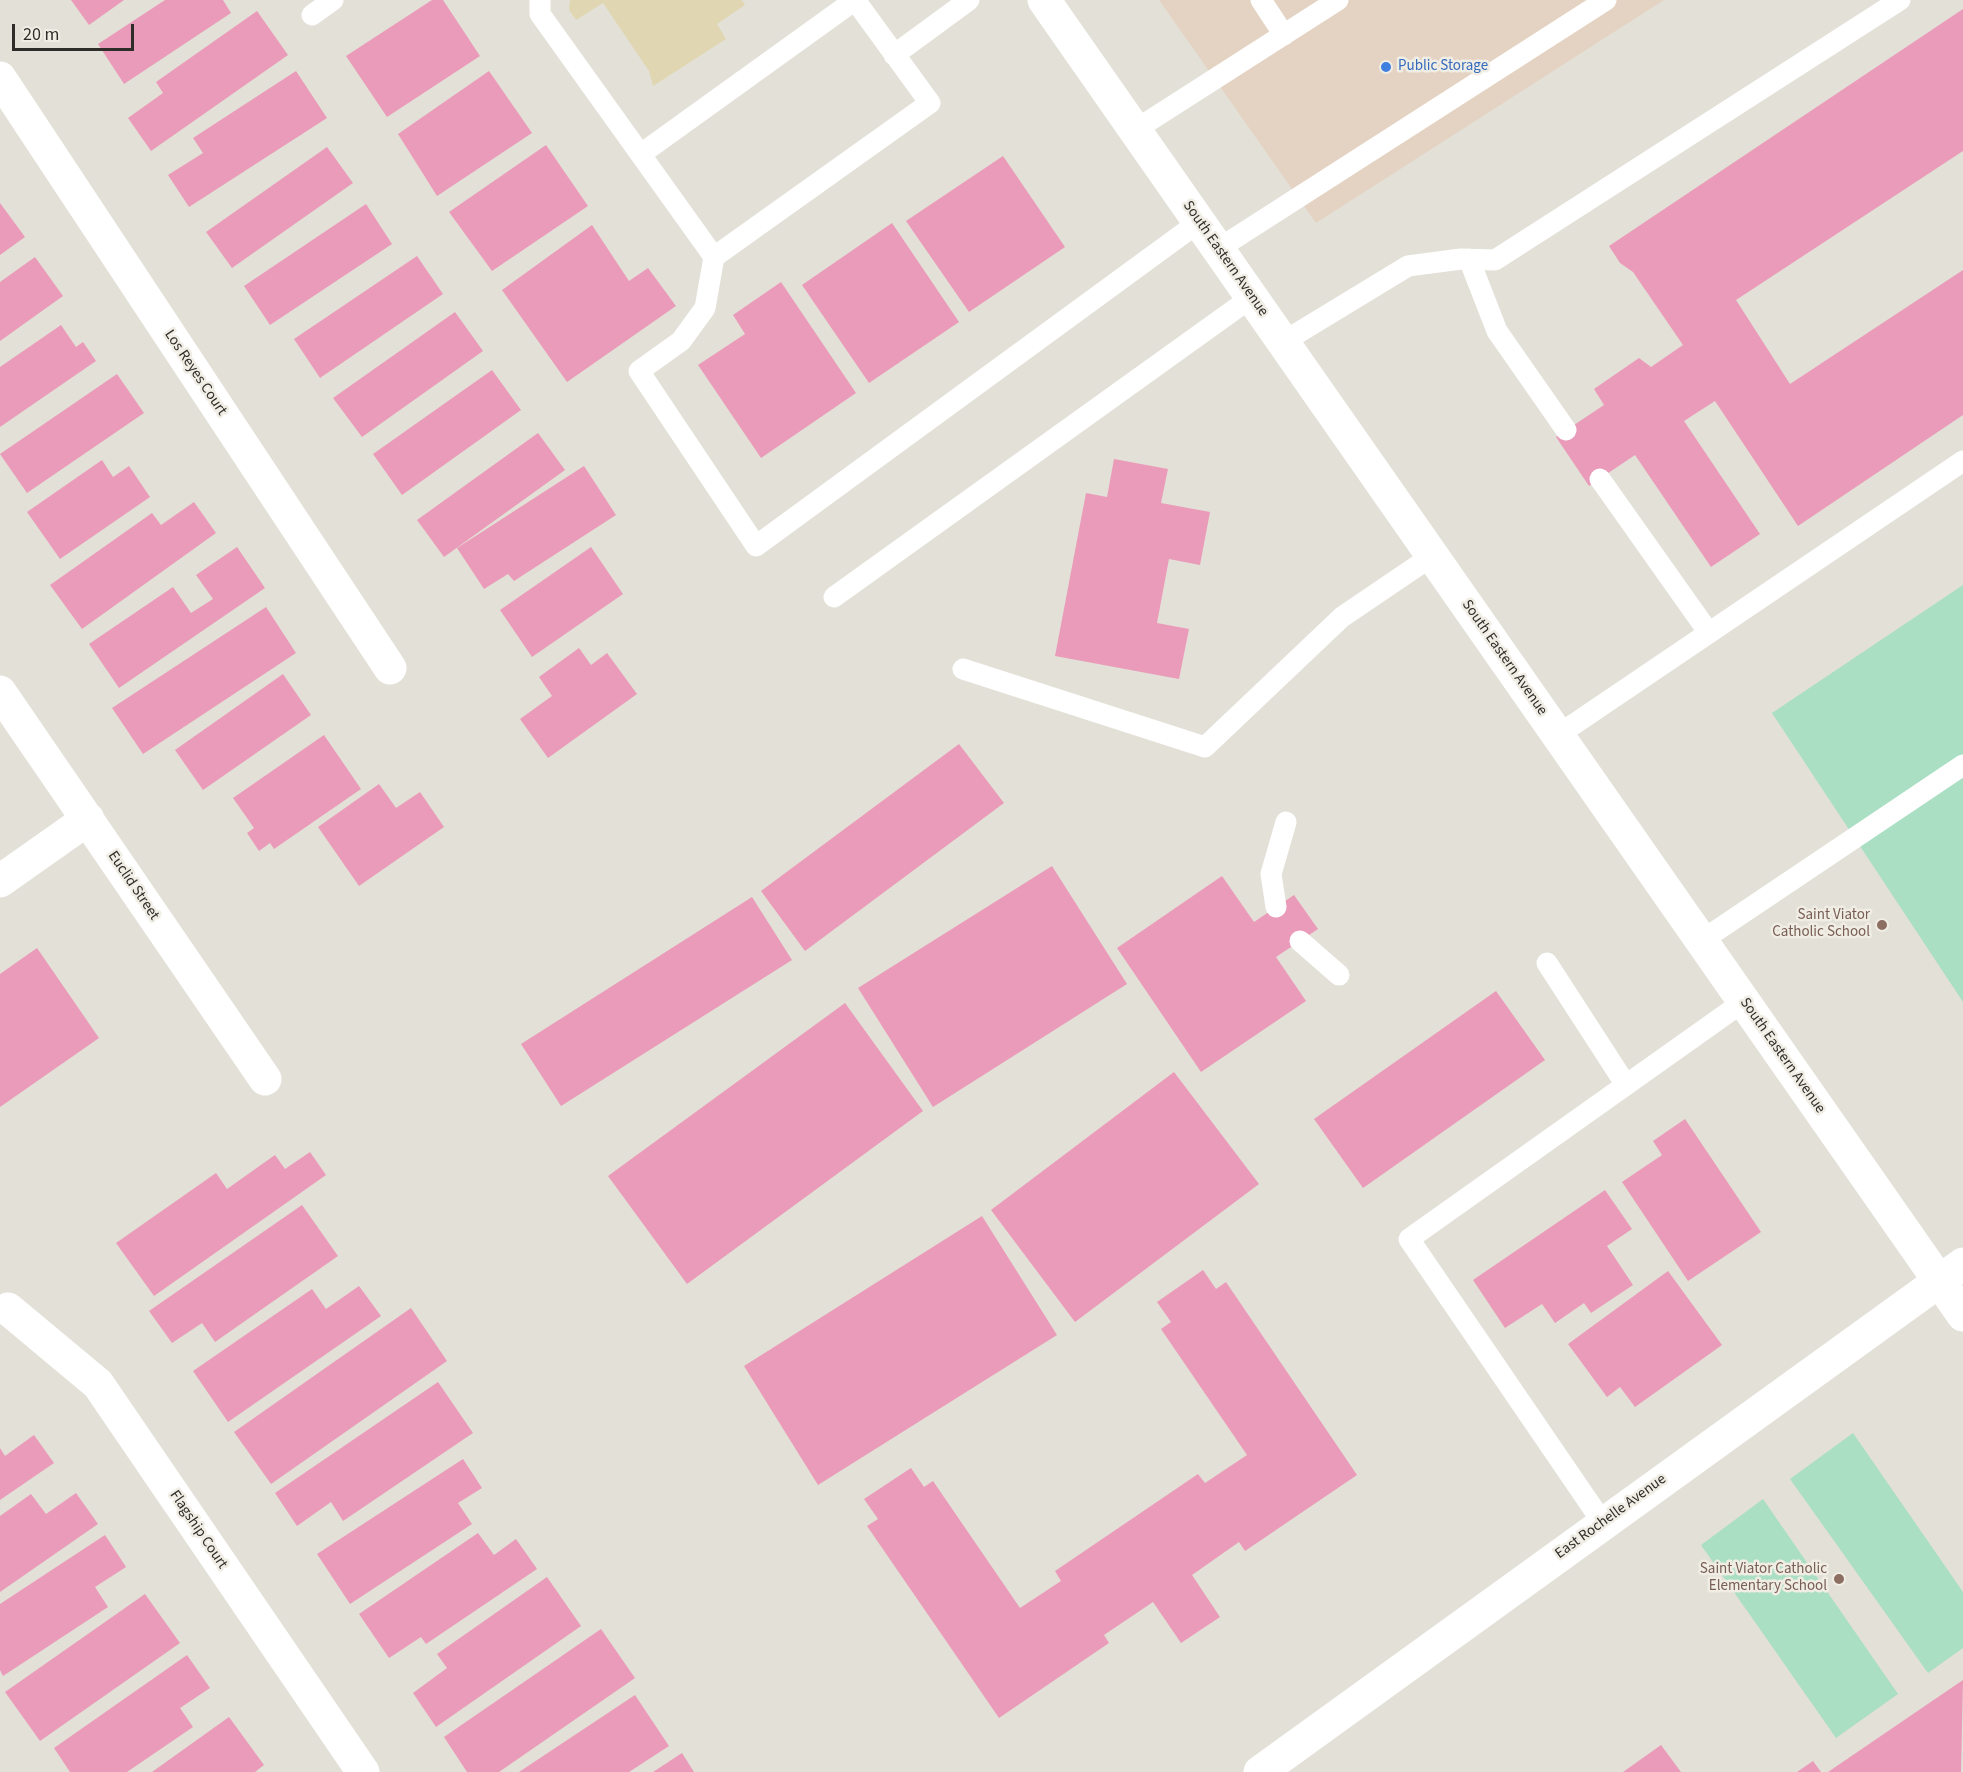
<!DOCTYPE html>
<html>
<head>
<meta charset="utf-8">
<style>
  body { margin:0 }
  #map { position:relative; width:1963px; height:1772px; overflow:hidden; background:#e3e0d7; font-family:"Source Sans 3",sans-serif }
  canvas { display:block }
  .scale { position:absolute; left:12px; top:24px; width:122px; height:27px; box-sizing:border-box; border:3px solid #2e2d29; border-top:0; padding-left:8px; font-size:18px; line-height:21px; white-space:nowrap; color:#2e2d29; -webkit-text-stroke:4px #f0ede4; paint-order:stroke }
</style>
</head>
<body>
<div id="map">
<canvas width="1963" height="1772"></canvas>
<div class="scale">20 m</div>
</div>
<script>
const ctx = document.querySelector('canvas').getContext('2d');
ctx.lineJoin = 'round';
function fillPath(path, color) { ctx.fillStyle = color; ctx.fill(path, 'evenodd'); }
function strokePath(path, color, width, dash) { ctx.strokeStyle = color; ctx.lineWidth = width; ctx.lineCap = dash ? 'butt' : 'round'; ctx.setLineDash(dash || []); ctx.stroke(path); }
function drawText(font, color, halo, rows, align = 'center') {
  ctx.font = font + ' "Source Sans 3",sans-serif'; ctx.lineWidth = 5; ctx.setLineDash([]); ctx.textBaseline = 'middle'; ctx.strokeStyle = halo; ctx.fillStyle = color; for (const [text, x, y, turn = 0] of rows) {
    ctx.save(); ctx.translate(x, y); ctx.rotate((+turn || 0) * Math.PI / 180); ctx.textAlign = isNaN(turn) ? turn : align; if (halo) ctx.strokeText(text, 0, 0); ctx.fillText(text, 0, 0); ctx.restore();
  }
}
const commercial = new Path2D(`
  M1159,0H1664L1316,223Z`);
const green = new Path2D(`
  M1963,585V1002L1772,713Z
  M1853,1433L1963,1592V1648L1928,1673L1790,1479Z
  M1763,1499L1898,1694L1836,1738L1701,1545Z`);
const sand = new Path2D(`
  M570,0H742L745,5L717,24L726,39L653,86L649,71L603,3L576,20L569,10Z`);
const building = new Path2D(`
  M71,0H124L89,25Z
  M165,0H223L231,13L124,84L98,44Z
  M432,0H443L480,56L387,117L346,56Z
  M1963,9V151L1736,300L1790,384L1963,270V415L1798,526L1715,401L1684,421L1760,534L1711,567L1635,455L1589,486L1556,437L1604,405L1594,389L1639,358L1651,367L1683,345L1633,272L1620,263L1609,246Z
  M257,11L288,55L151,151L128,118L163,93L156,82Z
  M296,71L327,118L189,207L168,175L203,153L193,138Z
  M489,71L532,133L437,196L398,134Z
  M546,145L588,206L492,271L449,212Z
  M327,147L353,183L232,268L206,232Z
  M1003,156L1065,247L969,312L906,221Z
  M0,203L25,237L0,255Z
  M366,204L392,244L270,325L244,286Z
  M892,223L959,322L869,383L802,285Z
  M592,225L629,281L648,268L676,306L567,382L502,290Z
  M417,256L443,294L320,378L294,339Z
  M35,257L63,296L0,341V282Z
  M781,282L856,393L761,458L698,365L745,334L733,315Z
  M455,312L483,351L362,437L333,398Z
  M61,325L76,347L83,342L96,361L0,427V367Z
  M492,370L521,410L402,495L373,454Z
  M117,374L144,413L27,493L0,454Z
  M538,433L565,470L444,557L417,520Z
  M1114,459L1168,469L1161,503L1210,512L1200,565L1169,559L1157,623L1189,629L1179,679L1055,656L1086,493L1107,497Z
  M102,460L113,477L129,466L150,497L60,559L27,512Z
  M584,466L616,515L514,581L508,574L484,589L457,548Z
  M194,502L216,533L82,629L50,585L152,513L161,525Z
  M237,547L265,588L119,688L89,644L173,587L191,613L213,599L196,575Z
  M591,547L623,594L532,657L500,610Z
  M266,607L296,653L143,754L112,708Z
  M579,648L591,665L607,653L637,694L548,758L520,719L552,696L539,677Z
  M283,674L311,715L203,790L175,750Z
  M324,735L361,789L274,849L270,843L259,851L247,833L254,828L233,798Z
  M959,744L1004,803L805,951L761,891Z
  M379,784L396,808L420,792L444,827L359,886L318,827Z
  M1052,866L1127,984L933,1107L858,988Z
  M1222,876L1254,922L1294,895L1318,929L1276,957L1306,1001L1201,1072L1117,948Z
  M752,897L792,960L561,1106L521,1044Z
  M37,948L99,1038L0,1107V974Z
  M1496,991L1545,1060L1363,1188L1314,1119Z
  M845,1003L923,1111L687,1284L608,1176Z
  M1174,1072L1259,1184L1075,1322L991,1210Z
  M1685,1119L1761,1232L1688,1281L1622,1182L1662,1155L1653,1141Z
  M310,1152L326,1175L154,1296L116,1243L216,1173L227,1189L275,1155L285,1169Z
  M1605,1190L1632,1229L1607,1246L1633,1285L1591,1313L1584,1303L1555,1323L1542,1304L1505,1328L1473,1280Z
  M302,1205L338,1256L215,1342L202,1323L172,1343L149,1311Z
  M982,1216L1057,1335L818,1485L744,1366Z
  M1203,1270L1216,1289L1226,1282L1357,1475L1245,1551L1239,1542L1192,1575L1220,1617L1181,1643L1153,1602L1104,1635L1109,1643L999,1718L867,1526L878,1519L864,1499L911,1468L924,1487L933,1481L1020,1608L1061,1581L1055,1571L1198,1474L1205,1483L1247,1455L1161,1329L1171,1322L1157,1302Z
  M1668,1271L1722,1345L1635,1407L1620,1387L1607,1397L1568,1344Z
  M359,1286L381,1316L228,1422L193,1371L312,1289L326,1309Z
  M411,1308L447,1361L271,1484L234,1432Z
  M438,1382L473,1433L343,1521L331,1502L297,1526L275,1493Z
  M34,1435L54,1463L0,1500V1448L5,1456Z
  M463,1459L482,1488L458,1503L472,1524L350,1604L317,1554Z
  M76,1493L98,1524L0,1592V1516L31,1494L46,1514Z
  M478,1533L494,1555L516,1539L537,1569L426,1644L421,1637L389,1658L359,1614Z
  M105,1535L126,1567L95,1587L108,1607L3,1676L0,1670V1604Z
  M547,1577L581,1626L436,1727L413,1693L447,1668L437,1654Z
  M145,1594L180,1643L40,1741L5,1692Z
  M601,1629L635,1678L499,1772H467L444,1737Z
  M187,1655L210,1688L180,1708L193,1727L127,1772H70L54,1748Z
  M1963,1680L1961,1772H1828Z
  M635,1695L669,1746L629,1772H519Z
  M229,1717L264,1765L255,1772H152Z
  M1661,1745L1681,1772H1623Z
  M682,1753L694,1772H653Z
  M1813,1761L1821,1772H1797Z`);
const service = new Path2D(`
  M540,0V14L714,257L930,103L855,0L641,154
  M1261,0L1284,35
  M312,15L333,0
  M894,55L969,0
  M1135,130L1338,0
  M1218,249L1606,0
  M714,257L705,308L681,341L639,371L756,546L1199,222
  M1469,259L1497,331L1566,430
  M1283,342L1408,266L1461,259L1495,260L1900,0
  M1600,479L1709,633
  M834,597L1252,297
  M963,669L1205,747L1342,617L1432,556
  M1558,735L1963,461
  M1276,907L1271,874L1286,822
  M1300,941L1339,975
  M1701,941L1963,765
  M1547,963L1626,1085
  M1603,1523L1409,1239L1743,1002`);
const minor = new Path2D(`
  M0,78L390,668
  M0,692L265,1079
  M0,881L88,819
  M8,1309L98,1384L363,1772`);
const tertiary = new Path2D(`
  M1260,1772L1963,1264`);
const primary = new Path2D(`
  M1044,0L1963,1315`);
const markers = [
  [1386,67,6,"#3f7fe0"],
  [1882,925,6,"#8d6e63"],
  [1839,1579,6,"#8d6e63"]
];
const shopNames = [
  ["Public Storage",1398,67]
];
const streetNames = [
  ["South Eastern Avenue",1225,259,55],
  ["Los Reyes Court",195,373,56],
  ["South Eastern Avenue",1504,658,55],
  ["Euclid Street",133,886,56],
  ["South Eastern Avenue",1782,1056,55],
  ["East Rochelle Avenue",1611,1517,-36],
  ["Flagship Court",198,1530,56]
];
const educationNames = [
  ["Saint Viator",1870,916],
  ["Catholic School",1870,933],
  ["Saint Viator Catholic",1827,1570],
  ["Elementary School",1827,1587]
];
fillPath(commercial, '#e4d3c2');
fillPath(green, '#aadfc3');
fillPath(sand, '#e0d7b2');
fillPath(building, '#ea9bb9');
strokePath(service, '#fff', 21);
strokePath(minor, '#fff', 33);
strokePath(tertiary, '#fff', 33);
strokePath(primary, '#fff', 33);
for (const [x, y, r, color] of markers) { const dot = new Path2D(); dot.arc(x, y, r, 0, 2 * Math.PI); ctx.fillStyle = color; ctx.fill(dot); strokePath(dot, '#f0ede4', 2); }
drawText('15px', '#366cbe', '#f0ede4', shopNames, 'left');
drawText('15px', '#2e2d29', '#f0ede4', streetNames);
drawText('15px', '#785e54', '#f0ede4', educationNames, 'right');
</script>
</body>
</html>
